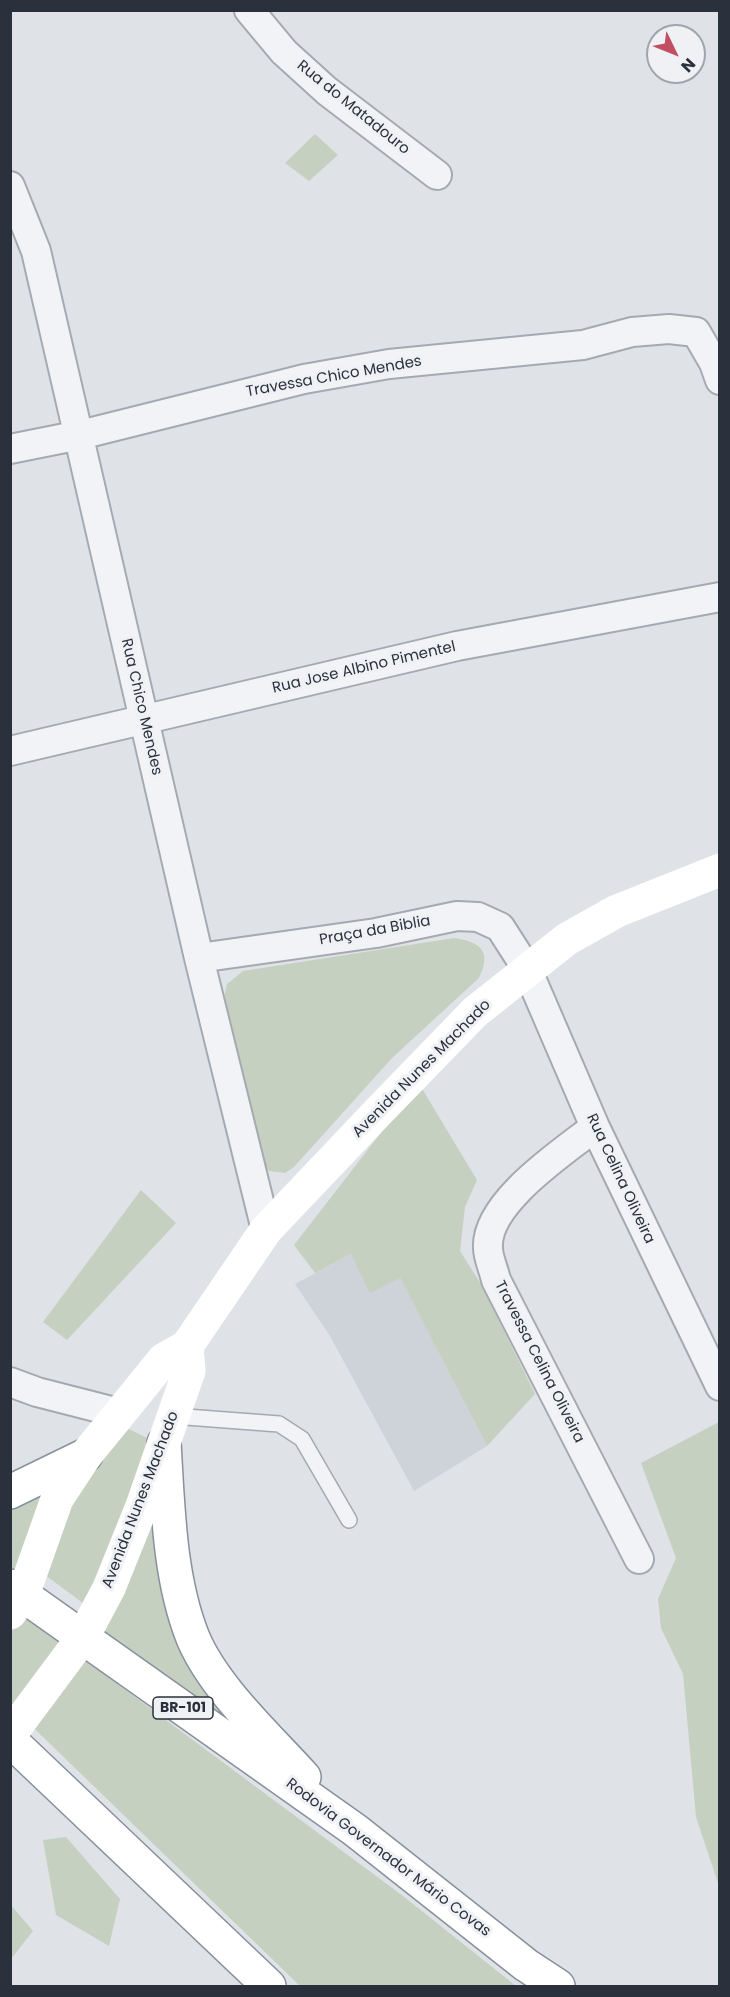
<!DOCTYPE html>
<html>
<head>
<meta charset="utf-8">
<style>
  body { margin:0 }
  #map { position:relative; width:730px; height:1997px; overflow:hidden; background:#dfe3e7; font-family:Poppins,sans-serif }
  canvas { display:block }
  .frame { position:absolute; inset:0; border:12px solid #2a313d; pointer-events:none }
  .north { position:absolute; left:646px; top:24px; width:60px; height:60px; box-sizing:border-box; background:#eff1f5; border:2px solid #a0a4ab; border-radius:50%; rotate:133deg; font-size:16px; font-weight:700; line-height:24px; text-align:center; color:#2a313d }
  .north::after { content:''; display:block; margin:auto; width:21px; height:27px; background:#c24f61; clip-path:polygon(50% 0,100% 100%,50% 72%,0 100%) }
</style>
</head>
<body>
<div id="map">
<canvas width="730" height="1997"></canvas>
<div class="frame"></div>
<div class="north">N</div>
</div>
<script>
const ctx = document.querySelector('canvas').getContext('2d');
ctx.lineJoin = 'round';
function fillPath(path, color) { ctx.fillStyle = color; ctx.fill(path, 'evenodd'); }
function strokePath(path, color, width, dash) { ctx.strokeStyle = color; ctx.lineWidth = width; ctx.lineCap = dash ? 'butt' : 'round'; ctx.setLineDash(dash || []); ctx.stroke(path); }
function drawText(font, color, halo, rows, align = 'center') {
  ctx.font = font + ' Poppins,sans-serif'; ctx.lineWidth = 6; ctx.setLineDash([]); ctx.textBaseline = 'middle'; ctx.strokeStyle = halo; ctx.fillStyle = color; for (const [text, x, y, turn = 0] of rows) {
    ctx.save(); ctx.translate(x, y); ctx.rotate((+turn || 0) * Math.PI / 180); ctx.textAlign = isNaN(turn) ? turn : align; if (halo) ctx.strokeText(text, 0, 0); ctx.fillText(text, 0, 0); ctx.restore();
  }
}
const built = new Path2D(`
  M351,1254L400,1278L487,1446L414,1491L330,1336L295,1284Z`);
const green = new Path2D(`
  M315,134L338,155L309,181L285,163Z
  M454,938C481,942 492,951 479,978L392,1058L294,1167L285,1173L269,1171L263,1162L223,1003L227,984L243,971Z
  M421,1087L477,1180L465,1207L460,1251L481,1284L535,1394L487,1446L400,1278L370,1293L351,1254L315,1273L294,1245L394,1116Z
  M141,1190L176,1223L67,1340L43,1322Z
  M719,1422V1886L696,1817L683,1674L661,1628L658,1599L676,1558L641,1463Z
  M127,1428L151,1440L91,1609L45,1575L63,1501Z
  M52,1484L21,1574L11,1567V1500Z
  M159,1487L165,1566L294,1775L100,1635Z
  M11,1605L403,1896L516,1986H300L11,1706Z
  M66,1837L120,1899L109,1946L56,1915L43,1840Z
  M10,1904L33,1931L11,1959H10Z`);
const lane = new Path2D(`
  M173,1416L279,1424L302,1439L349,1520`);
const street = new Path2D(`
  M249,10L284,52L327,91L437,175
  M10,186L36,251L199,958L266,1230
  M10,449L80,435L304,379L389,364L583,345L632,332L669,329L696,332L714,363L720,380
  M10,751L457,646L720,597
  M199,958L376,933L457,916L478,917L500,927L527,969L595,1127L720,1386
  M595,1127C563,1152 485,1203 488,1248C488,1258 494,1270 496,1280L639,1559
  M10,1382L37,1392L119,1413`);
const secondary = new Path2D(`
  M10,1613L23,1595L57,1499L86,1455L164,1359L187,1346L266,1230L380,1110L475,1012L567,939L617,911L720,870
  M10,1735L83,1637L109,1588L142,1506L189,1371L187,1346`);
const highway = new Path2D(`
  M164,1443C168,1507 169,1578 193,1638C214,1688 267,1736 304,1777
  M10,1492L86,1455
  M10,1586L355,1830L526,1965L558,1986
  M10,1740L269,1986`);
const shields = [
  [183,1708,60]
];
const shieldNames = [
  ["BR-101",183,1708]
];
const streetNames = [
  ["Rua do Matadouro",353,108,39],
  ["Travessa Chico Mendes",334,377,-10],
  ["Rua Jose Albino Pimentel",364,668,-13],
  ["Rua Chico Mendes",141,707,77],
  ["Praça da Biblia",375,931,-10],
  ["Avenida Nunes Machado",422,1069,-45],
  ["Rua Celina Oliveira",620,1179,65],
  ["Travessa Celina Oliveira",539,1362,63],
  ["Avenida Nunes Machado",141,1500,-69],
  ["Rodovia Governador Mário Covas",388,1858,37]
];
fillPath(built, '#ced2d9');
fillPath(green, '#c5d0c1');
strokePath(lane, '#a5aab1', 18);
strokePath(street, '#a5aab1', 32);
strokePath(highway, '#88909d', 36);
strokePath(lane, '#f2f3f6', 15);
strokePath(street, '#f2f3f6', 28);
strokePath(secondary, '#fff', 33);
strokePath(highway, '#fff', 33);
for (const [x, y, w] of shields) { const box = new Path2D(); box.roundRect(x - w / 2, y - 11, w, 22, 4.5); ctx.fillStyle = '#eff1f5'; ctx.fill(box); strokePath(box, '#2a313d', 1.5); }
drawText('bold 14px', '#2a313d', null, shieldNames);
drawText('15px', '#2a313d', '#eff1f5', streetNames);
</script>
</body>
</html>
